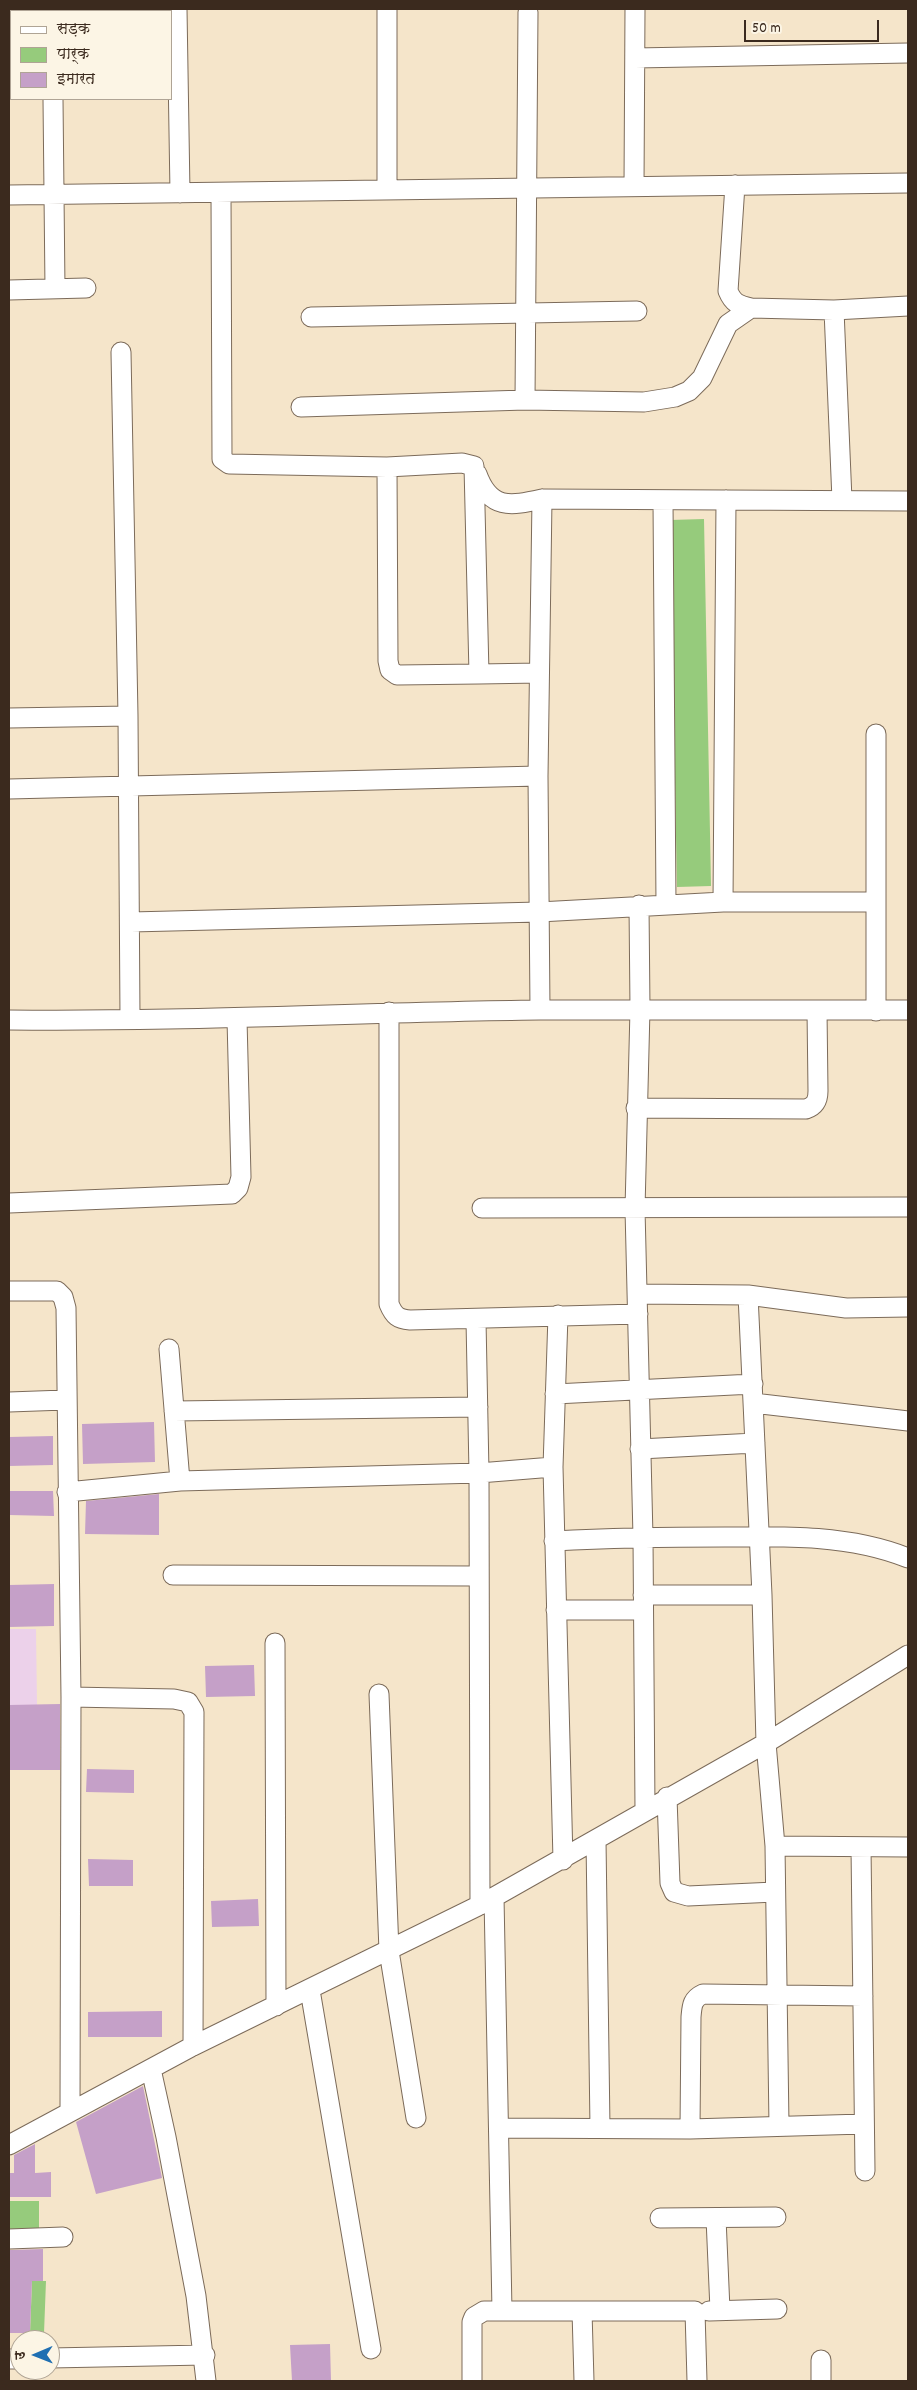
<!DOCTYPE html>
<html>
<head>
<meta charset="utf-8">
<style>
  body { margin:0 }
  #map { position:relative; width:917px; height:2390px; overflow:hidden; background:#f5e5ca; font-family:Dekko,"Playpen Sans Deva",sans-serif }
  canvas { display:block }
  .frame { position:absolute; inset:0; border:10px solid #3b2a1e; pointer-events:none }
  .legend { position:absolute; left:10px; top:10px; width:162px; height:90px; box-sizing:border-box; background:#fcf5e5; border:1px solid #afa495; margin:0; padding:6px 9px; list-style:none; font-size:15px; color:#3b2a1e }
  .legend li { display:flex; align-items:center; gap:10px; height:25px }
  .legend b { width:25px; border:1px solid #afa495 }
  .north { position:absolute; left:10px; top:2330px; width:50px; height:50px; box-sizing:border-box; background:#fcf5e5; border:1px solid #afa495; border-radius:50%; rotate:269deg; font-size:14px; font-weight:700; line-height:20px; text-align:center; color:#3b2a1e }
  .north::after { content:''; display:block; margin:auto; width:18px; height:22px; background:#1f6fb2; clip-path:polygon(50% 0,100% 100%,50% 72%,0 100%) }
  .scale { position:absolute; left:744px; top:20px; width:135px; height:22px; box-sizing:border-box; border:2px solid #3b2a1e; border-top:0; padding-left:6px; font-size:15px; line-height:18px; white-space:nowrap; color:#3b2a1e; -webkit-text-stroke:4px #fcf5e5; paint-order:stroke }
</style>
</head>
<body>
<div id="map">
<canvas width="917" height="2390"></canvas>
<div class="frame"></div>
<ul class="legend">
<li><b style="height:6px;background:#fff"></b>सड़क</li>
<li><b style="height:14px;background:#96cb7c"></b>पार्क</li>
<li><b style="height:14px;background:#c5a0c8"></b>इमारत</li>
</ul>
<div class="north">उ</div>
<div class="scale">50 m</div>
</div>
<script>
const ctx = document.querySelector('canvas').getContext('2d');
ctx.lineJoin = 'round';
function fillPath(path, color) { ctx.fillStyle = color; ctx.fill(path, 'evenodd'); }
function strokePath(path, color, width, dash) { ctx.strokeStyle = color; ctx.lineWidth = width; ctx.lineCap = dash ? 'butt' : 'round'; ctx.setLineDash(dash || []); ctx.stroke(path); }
const built = new Path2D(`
  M9,1629H36L37,1705H9Z`);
const green = new Path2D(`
  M704,519L711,886L677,887L670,520Z
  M9,2201H39V2232H9Z
  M32,2281H46L44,2333H30Z`);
const building = new Path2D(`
  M154,1422L155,1462L83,1464L82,1424Z
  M53,1436V1465L9,1466V1437Z
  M9,1491H53L54,1516L9,1515Z
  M159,1494V1535L85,1534L86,1501Z
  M54,1584V1626L9,1627V1585Z
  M254,1665L255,1696L206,1697L205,1666Z
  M60,1704V1770H9V1705Z
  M87,1769L134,1770V1793L86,1792Z
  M88,1859L133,1860V1886H89Z
  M258,1899L259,1926L212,1927L211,1901Z
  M162,2011V2037H88V2012Z
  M143,2086L162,2178L96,2194L76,2122Z
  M35,2144V2173L51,2172V2197H9V2173H14V2155Z
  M43,2249V2281H32L30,2333H9V2250Z
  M330,2344L331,2381H292L290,2345Z`);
const minor = new Path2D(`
  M177,9L180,193
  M387,9V189
  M53,11V9
  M635,58L908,53
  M9,59H11
  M53,99L55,289
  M735,185L728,291C733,303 738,305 751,308L834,310L908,306
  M634,186L635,9
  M221,193L222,459L229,464L387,467L462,463L474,466L479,674L539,673
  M9,195L908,183
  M9,290L86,288
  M834,310L842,500
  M311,317L637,311
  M121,352L128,716L130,1018
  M525,400L528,12
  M301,407L525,400L644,402L675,397L689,391L702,378L728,324L751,308
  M387,467L388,661L390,670L397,675L479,674
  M477,474C490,510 510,506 542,499
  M663,501L666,904
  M9,718L128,716
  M876,734V1011
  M9,789L538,776
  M723,902L726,500
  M639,905L640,1009L635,1209L643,1537L645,1810
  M131,922L539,912L723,902H876
  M540,1010H908
  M389,1012V1304C394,1316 398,1319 410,1320L638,1314
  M9,1020C186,1022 363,1012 540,1010L538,776L542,499L908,501
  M636,1108L806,1109C815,1106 818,1101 818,1091L817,1010
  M9,1203L232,1194L238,1188L241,1177L237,1019
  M482,1208L908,1207
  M9,1291H57L63,1297L66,1308L71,1697L70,2111
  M638,1294L748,1295L762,1595L766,1743L775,1846L779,2126
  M748,1295L846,1308L908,1307
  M558,1315L553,1467L563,1860
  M476,1320L479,1473L480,1905
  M169,1349L180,1481L479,1473L553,1467
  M555,1394L753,1384
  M9,1402L65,1400
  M753,1403L908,1421
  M174,1411L478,1407
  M640,1449L755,1443
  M67,1492L180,1481
  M554,1541C611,1538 668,1537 725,1537C786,1536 851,1535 908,1558
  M173,1575L477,1576
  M643,1595H762
  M556,1610H643
  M275,1643L276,2006
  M379,1694L389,1951L416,2118
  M71,1697L174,1699L188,1702L194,1712L193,2046
  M667,1797L670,1883L674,1892L688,1896L775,1892
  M596,1840L600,2128
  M775,1846L908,1847
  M861,1847L865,2171
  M494,1897L502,2311
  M310,1990L371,2349
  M863,1996L703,1994C692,1999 692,2006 691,2017L690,2129L864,2124
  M151,2069L166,2137L196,2296L206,2381
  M500,2128L690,2129
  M9,2145L193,2046L480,1905L766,1743L908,1655
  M660,2218L776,2217
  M716,2218L720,2310
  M9,2239L63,2237
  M582,2311H695L697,2381
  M709,2311L777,2309
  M50,2358L205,2355
  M9,2359H20
  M472,2381V2322L474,2317L484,2311H582L584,2381
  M821,2381V2360`);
fillPath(built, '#ecd1ea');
fillPath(green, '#96cb7c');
fillPath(building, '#c5a0c8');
strokePath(minor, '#7c6b5a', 21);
strokePath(minor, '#fff', 19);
</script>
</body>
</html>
